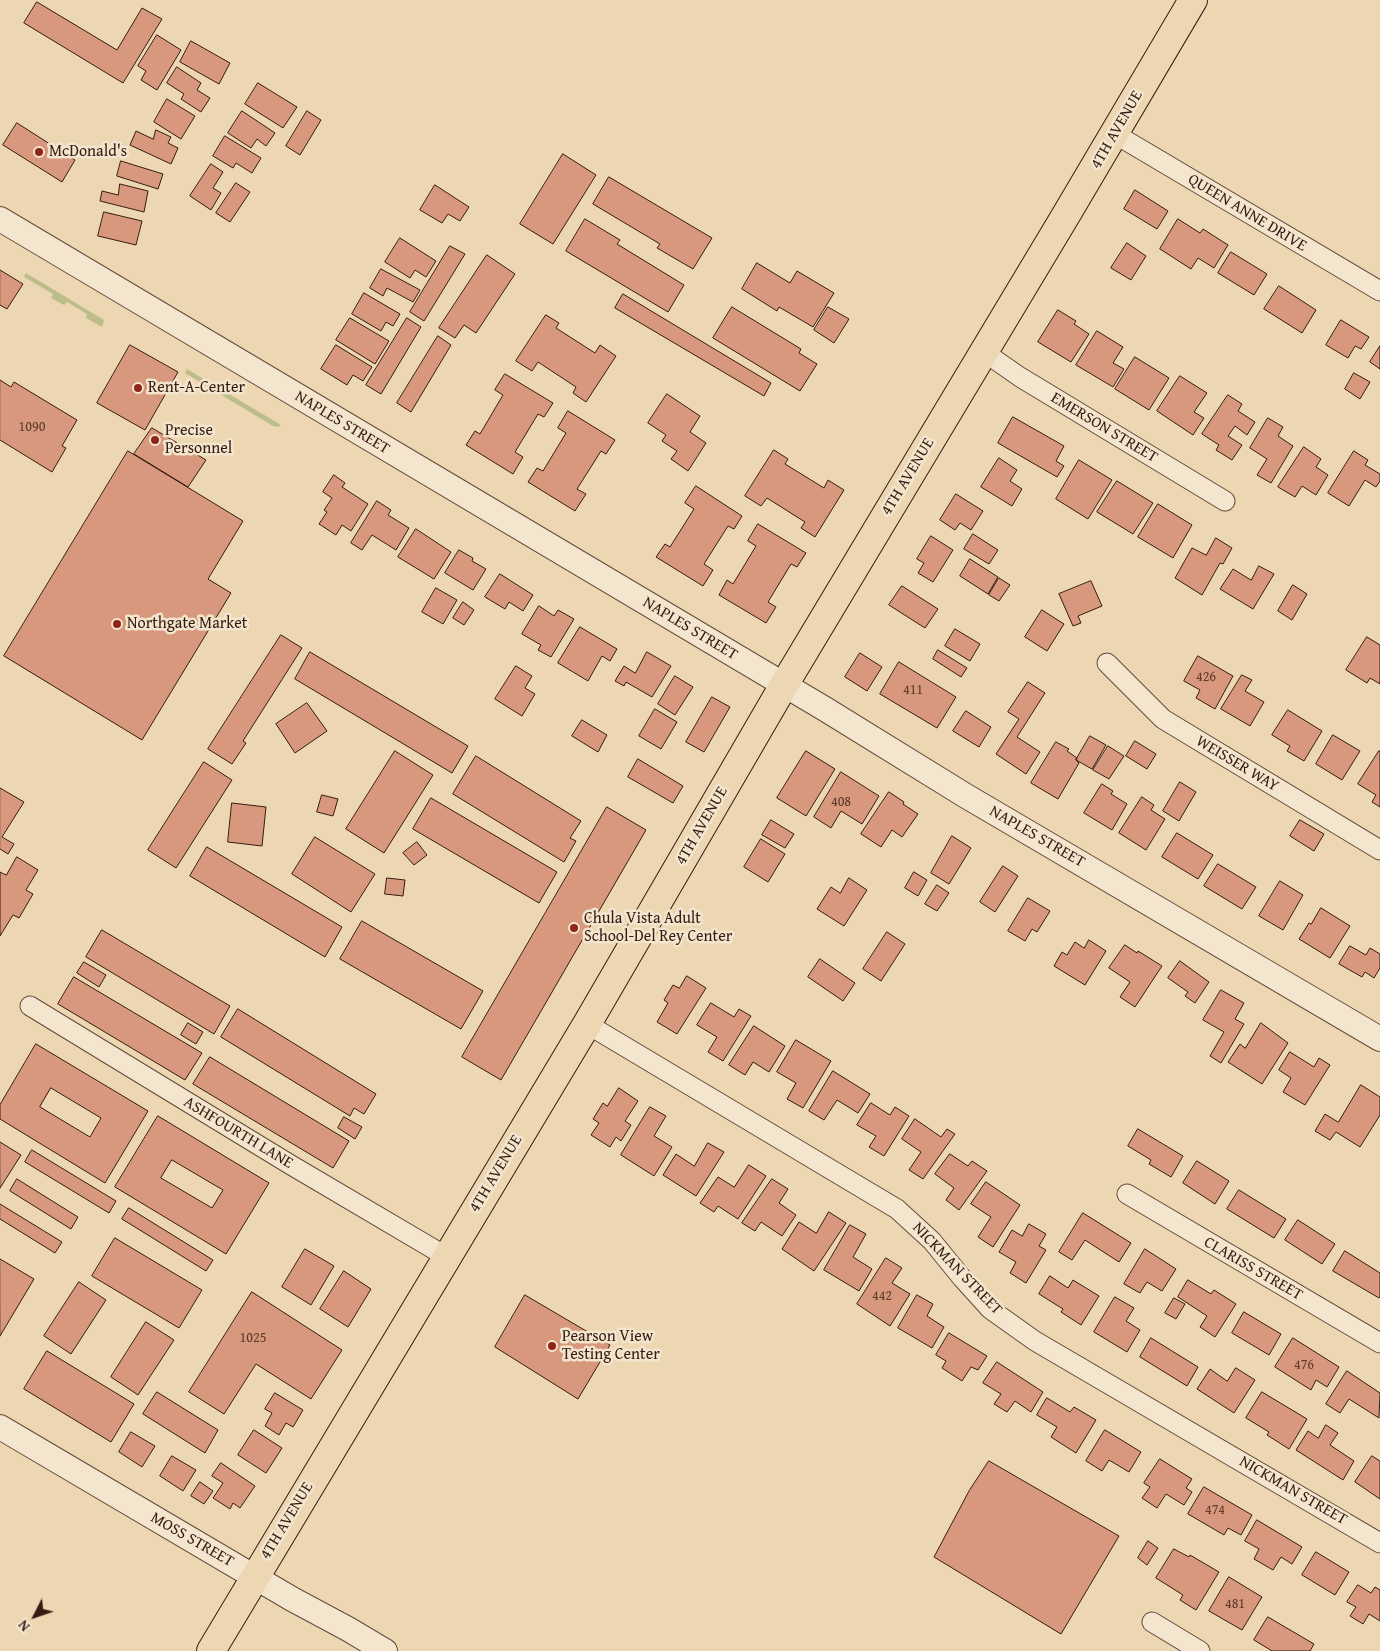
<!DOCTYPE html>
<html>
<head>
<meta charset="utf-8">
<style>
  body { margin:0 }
  #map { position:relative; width:1380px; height:1651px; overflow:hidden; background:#edd7b3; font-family:"Gentium Book Plus",serif }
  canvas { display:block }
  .north { position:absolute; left:10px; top:1591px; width:50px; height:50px; -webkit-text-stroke:4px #f3e5ce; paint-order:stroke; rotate:229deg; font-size:14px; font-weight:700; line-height:20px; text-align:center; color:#361b10 }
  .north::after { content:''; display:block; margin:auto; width:18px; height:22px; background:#361b10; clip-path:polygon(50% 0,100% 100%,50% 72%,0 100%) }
</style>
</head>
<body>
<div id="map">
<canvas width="1380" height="1651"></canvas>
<div class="north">N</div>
</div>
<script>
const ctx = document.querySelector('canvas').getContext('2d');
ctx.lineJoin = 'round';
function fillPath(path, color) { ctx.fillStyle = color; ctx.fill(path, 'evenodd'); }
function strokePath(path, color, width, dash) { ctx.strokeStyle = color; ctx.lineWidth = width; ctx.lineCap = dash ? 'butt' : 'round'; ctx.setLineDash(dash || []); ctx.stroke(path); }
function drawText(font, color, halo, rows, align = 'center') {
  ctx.font = font + ' "Gentium Book Plus",serif'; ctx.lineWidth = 5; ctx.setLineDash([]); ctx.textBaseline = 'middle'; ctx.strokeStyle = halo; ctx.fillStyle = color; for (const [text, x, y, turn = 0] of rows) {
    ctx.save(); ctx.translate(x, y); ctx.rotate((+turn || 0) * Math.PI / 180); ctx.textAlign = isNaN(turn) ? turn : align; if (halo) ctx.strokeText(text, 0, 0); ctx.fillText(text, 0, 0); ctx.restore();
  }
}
const green = new Path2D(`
  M26,273L104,320L102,327L86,318L87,314L67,302L64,305L51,298L53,294L24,277Z
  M187,369L281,425L278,427L273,426L185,373Z`);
const building = new Path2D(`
  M37,2L117,50L142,8L162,19L123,83L24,23Z
  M157,35L181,50L157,90L141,80L146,71L138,66Z
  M191,41L230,63L219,84L180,62Z
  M177,67L201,83L197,90L210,98L201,112L181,99L184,94L167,83Z
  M258,83L297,107L283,128L245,104Z
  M167,99L195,116L181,139L154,122Z
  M242,111L275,133L266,146L257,139L251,148L228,133Z
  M307,111L321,120L300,155L286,146Z
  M17,123L75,160L62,182L3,145Z
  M156,130L171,137L168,143L178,148L171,164L130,145L136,131L153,139Z
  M225,136L261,158L252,173L236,163L233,168L213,156Z
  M563,154L596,175L553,244L520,224Z
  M121,161L163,174L158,189L117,176Z
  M211,164L223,172L213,188L221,193L211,210L190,196Z
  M609,177L712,238L693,269L657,248L660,244L593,204Z
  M236,183L250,192L230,222L216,213Z
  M120,184L148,191L144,212L100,201L102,191L118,195Z
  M435,185L469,207L460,221L448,214L442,223L420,210Z
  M1135,190L1168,211L1157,229L1124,209Z
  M104,212L142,221L136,245L98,236Z
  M585,219L620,240L617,244L684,285L668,312L566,251Z
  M1178,219L1200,233L1203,229L1228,245L1214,268L1198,258L1191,269L1160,249Z
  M400,238L436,261L426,277L415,270L410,278L385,262Z
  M1127,243L1146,256L1131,280L1111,268Z
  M450,246L465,254L424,321L410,312Z
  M1231,252L1267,274L1254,295L1218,273Z
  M487,255L515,274L476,333L464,325L455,338L439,328Z
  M757,263L790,283L797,271L834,293L813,327L779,307L777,311L742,289Z
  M381,269L420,290L413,302L387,288L383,296L370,288Z
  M0,270L23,284L7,309L0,305Z
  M1279,286L1316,310L1302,333L1264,309Z
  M364,293L400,314L393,326L386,322L381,331L352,314Z
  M623,294L771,383L764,396L615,308Z
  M732,307L801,349L799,353L817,364L800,391L713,338Z
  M828,307L849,319L834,343L814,330Z
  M1058,310L1076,321L1074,324L1089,334L1071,362L1038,342Z
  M546,315L559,323L556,328L595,353L600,345L616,356L586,402L573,393L576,387L538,362L532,371L516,361Z
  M350,318L389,341L375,364L336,340Z
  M407,318L421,327L381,394L366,385Z
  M1341,320L1369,337L1361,349L1355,346L1348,358L1326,345Z
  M1097,331L1123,347L1113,363L1124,369L1113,387L1076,365Z
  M438,336L451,345L411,412L397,403Z
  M130,345L178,372L145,430L97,403Z
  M336,345L372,367L363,381L353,375L347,385L321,369Z
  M1380,346V369L1370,362Z
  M1135,357L1169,378L1149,410L1115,389Z
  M1354,373L1370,382L1360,399L1345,389Z
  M505,374L553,403L544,417L538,414L515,452L523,457L513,474L466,445L475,431L480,434L503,395L495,390Z
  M1180,376L1207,393L1194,412L1204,418L1193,435L1157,411Z
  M0,380L11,387L14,382L77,420L62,446L66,448L52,472L0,440Z
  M667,394L700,416L690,432L706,443L688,471L671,459L677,451L662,441L666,435L648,423Z
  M1228,395L1242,404L1238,411L1255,422L1247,435L1235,426L1228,436L1242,445L1232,460L1216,450L1219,445L1202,434Z
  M568,411L615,440L606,454L601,451L577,489L586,494L575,511L528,482L537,468L543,471L566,433L558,428Z
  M1013,417L1064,446L1056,461L1064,466L1057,477L998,443Z
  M1268,418L1283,427L1278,436L1293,446L1271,483L1257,475L1267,459L1250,448Z
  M152,428L206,460L188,487L134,454Z
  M1304,447L1321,459L1316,467L1328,475L1316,495L1302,486L1295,497L1278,487Z
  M774,450L788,459L785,464L824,488L828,480L844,490L815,537L801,528L805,522L767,498L761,506L745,496Z
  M128,451L243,521L208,579L231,593L142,740L4,656Z
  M1354,451L1368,460L1365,465L1380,474V481L1376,487L1365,480L1349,506L1328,493Z
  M999,458L1017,470L1010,481L1022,489L1012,506L981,487Z
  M1079,460L1112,480L1088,519L1056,499Z
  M334,475L345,483L342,487L368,504L351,531L342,525L336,535L319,524L327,512L324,510L332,498L323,492Z
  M1117,481L1153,503L1133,534L1097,512Z
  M696,486L742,516L734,529L728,526L704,564L713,570L703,586L656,557L665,544L670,547L694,509L685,503Z
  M956,494L983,511L971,530L960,523L955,530L940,520Z
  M377,501L391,510L388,515L409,528L396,550L372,535L362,550L351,543Z
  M1158,504L1192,525L1173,558L1138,537Z
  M758,524L806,553L797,567L791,564L768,602L776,607L766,623L719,595L727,580L733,584L756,546L748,541Z
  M416,529L451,552L434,579L398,557Z
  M973,534L998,550L989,564L964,549Z
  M931,536L953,550L933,582L918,573L924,563L917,559Z
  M1216,538L1232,548L1223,564L1220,563L1202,595L1175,578L1192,548L1206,555Z
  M459,550L473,558L472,561L486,569L473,590L445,573Z
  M970,559L998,577L988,594L960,576Z
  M1259,566L1274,574L1253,609L1220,589L1233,569L1251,580Z
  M500,574L533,595L523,611L509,602L505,609L485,597Z
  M999,578L1010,585L999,601L989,595Z
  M1091,581L1102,606L1078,616L1081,623L1073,626L1059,594Z
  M1293,585L1307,594L1292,620L1278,611Z
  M902,586L938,609L925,628L889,605Z
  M436,588L457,600L443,624L422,612Z
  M463,602L474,610L464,625L453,618Z
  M539,606L554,616L558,610L574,619L551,657L538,650L541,645L522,634Z
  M1042,610L1064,624L1047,651L1025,637Z
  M580,627L617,649L610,661L602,656L588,681L558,663Z
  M955,629L980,644L970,661L945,646Z
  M281,635L302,648L243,741L246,743L232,764L208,749Z
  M1367,637L1380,645V684L1370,678L1367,683L1346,670Z
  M938,650L967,668L961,677L933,659Z
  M310,652L468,746L452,773L295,679Z
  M647,652L671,666L652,697L626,682L624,686L615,681L624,666L635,673Z
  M860,653L882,667L867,691L845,677Z
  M1198,656L1233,676L1215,709L1196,698L1200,690L1184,681Z
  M899,662L956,697L937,728L880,694Z
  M516,666L532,676L525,688L535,694L522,716L495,699Z
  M1242,675L1252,680L1245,691L1264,702L1250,726L1221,709Z
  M675,676L693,687L675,715L658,704Z
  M1028,682L1045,693L1017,737L1040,752L1026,774L996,754L1019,719L1008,712Z
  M712,697L730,707L704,752L686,742Z
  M307,703L327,731L295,753L276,724Z
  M655,709L677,722L661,749L639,736Z
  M1288,710L1322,731L1304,761L1287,751L1290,746L1272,735Z
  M966,711L991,727L979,747L953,731Z
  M582,720L607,735L598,752L572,736Z
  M1333,735L1360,751L1342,780L1316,764Z
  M1090,736L1106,745L1092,769L1076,760Z
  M1135,741L1156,754L1147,769L1126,756Z
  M1056,742L1069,749L1067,751L1077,758L1076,760L1079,763L1058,799L1031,783Z
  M1108,746L1124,756L1109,779L1093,770Z
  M395,751L433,775L384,853L346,829Z
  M806,751L835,769L806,816L777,798Z
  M1379,751H1380V807L1372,802L1376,795L1358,784Z
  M476,756L581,821L570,838L576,841L564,862L453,794Z
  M638,759L683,786L673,803L628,777Z
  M204,762L232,780L176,868L148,850Z
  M841,772L879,796L862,824L841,811L831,828L814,817Z
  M1180,782L1196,792L1179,821L1163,811Z
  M1102,784L1113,791L1111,794L1127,804L1112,830L1084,813Z
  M0,788L24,802L2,837L14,844L8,854L0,849Z
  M889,792L904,802L903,804L918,814L902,837L892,830L881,847L861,834Z
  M322,795L338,799L333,816L317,812Z
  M1142,797L1154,805L1151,810L1165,819L1146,850L1119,833Z
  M431,798L557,872L539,903L413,829Z
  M232,803L266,807L262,846L228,842Z
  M607,807L646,830L501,1080L462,1057Z
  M771,820L794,834L785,848L762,835Z
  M1300,820L1324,834L1314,851L1290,836Z
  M1177,833L1213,855L1198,879L1162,857Z
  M952,836L971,848L949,884L931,873Z
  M315,837L375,874L351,912L292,874Z
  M761,839L785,854L768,882L744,867Z
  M417,842L427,855L414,865L403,853Z
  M207,847L342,927L325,957L190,876Z
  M17,857L38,870L26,890L33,894L19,918L13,915L0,936V872L6,875Z
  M1218,864L1256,887L1242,909L1204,886Z
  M1003,866L1018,876L995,912L980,902Z
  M914,872L927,880L918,896L905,888Z
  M387,878L405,880L403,896L385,894Z
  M849,878L867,890L844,926L817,909L831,887L840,893Z
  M1280,881L1303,895L1283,930L1259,916Z
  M937,885L949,893L937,911L925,904Z
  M1028,898L1050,911L1037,932L1032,929L1025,941L1008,931Z
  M1321,908L1350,926L1330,958L1299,939L1309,923L1311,924Z
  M362,921L483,991L461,1029L340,959Z
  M102,930L230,1006L214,1034L86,957Z
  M887,932L905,944L881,981L863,969Z
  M1089,940L1106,951L1085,985L1054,966L1062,952L1067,955L1075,942L1084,948Z
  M1125,945L1137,953L1138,951L1162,966L1135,1007L1120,997L1130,982L1109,968Z
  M1350,946L1366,955L1370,948L1380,954V968L1374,978L1365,972L1362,977L1339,964Z
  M820,959L855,983L843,1001L808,977Z
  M1180,961L1209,982L1195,1003L1185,996L1188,992L1168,978Z
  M84,962L106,975L99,987L77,973Z
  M687,976L706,988L677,1034L657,1022L668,1003L664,1000L673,985L679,988Z
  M74,977L202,1053L185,1080L58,1004Z
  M1221,990L1244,1003L1235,1019L1244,1024L1221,1063L1210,1056L1224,1032L1203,1020Z
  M711,1003L734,1017L739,1009L751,1016L723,1061L708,1052L717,1037L697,1025Z
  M238,1009L376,1094L364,1114L354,1108L350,1116L221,1037Z
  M188,1023L203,1032L196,1044L181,1035Z
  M1261,1023L1288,1043L1262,1084L1228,1062L1240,1044L1245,1048Z
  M754,1026L785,1046L769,1072L753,1062L745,1075L729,1065Z
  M796,1040L831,1061L803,1108L787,1099L796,1083L777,1072Z
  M36,1044L148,1111L105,1183L0,1119V1105ZM51,1088L101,1118L90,1137L40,1107Z
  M1290,1052L1314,1067L1319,1058L1330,1065L1305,1105L1283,1092L1291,1078L1279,1070Z
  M210,1057L349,1141L333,1168L193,1084Z
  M833,1071L870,1094L858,1113L837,1100L824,1120L809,1111Z
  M1361,1085L1380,1097V1115L1360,1147L1336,1132L1330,1140L1315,1131L1325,1114L1338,1122Z
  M619,1088L638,1101L625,1121L631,1125L621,1141L616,1137L610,1147L591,1135L599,1123L593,1119L603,1103L607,1106Z
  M871,1103L890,1115L895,1107L909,1116L884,1156L869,1147L876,1136L857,1125Z
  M650,1107L666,1116L654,1136L672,1147L654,1176L621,1155Z
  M158,1116L269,1183L226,1254L115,1187ZM172,1160L223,1190L212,1208L161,1178Z
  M344,1117L362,1127L355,1139L338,1128Z
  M915,1119L941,1137L947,1129L955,1134L923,1179L909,1170L921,1152L902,1139Z
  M1138,1129L1183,1156L1171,1177L1149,1164L1151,1160L1128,1146Z
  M0,1142L21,1155L0,1188Z
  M708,1143L724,1152L696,1196L663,1175L676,1154L694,1166Z
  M32,1150L116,1201L109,1213L25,1162Z
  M950,1154L968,1166L972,1161L987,1171L959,1210L946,1200L954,1188L935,1174Z
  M1197,1161L1229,1181L1215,1204L1183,1183Z
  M749,1165L766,1176L738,1219L718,1206L714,1212L700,1203L718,1177L734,1187Z
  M17,1179L78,1217L71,1229L10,1191Z
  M772,1179L788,1189L779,1203L796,1215L782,1236L761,1222L755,1231L742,1223Z
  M986,1182L1020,1205L993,1247L978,1237L991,1217L971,1204Z
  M1239,1190L1286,1219L1274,1238L1227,1209Z
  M0,1204L62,1242L55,1253L0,1219Z
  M129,1208L213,1260L206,1271L122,1219Z
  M829,1212L846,1223L814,1271L782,1249L799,1222L816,1233Z
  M1083,1213L1131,1243L1119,1262L1085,1240L1072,1260L1059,1252Z
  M1298,1220L1335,1244L1322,1264L1285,1240Z
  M1029,1224L1046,1234L1039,1246L1046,1250L1026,1283L1010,1273L1016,1262L999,1252L1012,1230L1022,1236Z
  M850,1225L866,1234L853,1257L872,1269L859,1291L824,1270Z
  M115,1238L202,1290L179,1328L92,1276Z
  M305,1249L334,1266L311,1305L282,1287Z
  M1145,1249L1176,1269L1162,1291L1147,1282L1140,1293L1124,1284Z
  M1345,1251L1380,1273V1296L1379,1298L1333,1271Z
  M886,1258L902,1268L892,1283L910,1294L890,1326L857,1304Z
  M0,1259L34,1279L0,1336Z
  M344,1271L371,1289L348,1327L320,1309Z
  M1050,1276L1068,1288L1073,1280L1099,1296L1081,1325L1061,1312L1063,1309L1039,1294Z
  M1188,1280L1211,1294L1214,1290L1236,1304L1215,1337L1200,1327L1207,1316L1178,1297Z
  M79,1282L106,1300L71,1354L44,1336Z
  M252,1292L342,1350L311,1399L256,1364L224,1414L189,1392Z
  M525,1295L610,1345L578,1399L495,1347Z
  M917,1295L933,1304L927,1316L944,1327L932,1348L898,1328Z
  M1115,1297L1134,1308L1126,1321L1140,1330L1127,1352L1094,1332Z
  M1174,1298L1185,1304L1176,1319L1165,1313Z
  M1244,1312L1281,1334L1269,1355L1232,1333Z
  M146,1322L174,1340L138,1395L111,1377Z
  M949,1333L987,1356L978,1370L971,1367L962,1381L942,1368L946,1361L936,1355Z
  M1151,1338L1198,1367L1187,1386L1140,1357Z
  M1293,1338L1339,1367L1327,1387L1316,1380L1311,1390L1275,1367Z
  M47,1351L134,1404L111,1442L24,1389Z
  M997,1362L1043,1392L1031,1412L1015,1401L1007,1412L994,1404L1001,1394L983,1383Z
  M1236,1368L1255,1380L1234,1413L1197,1389L1210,1369L1227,1381Z
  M1347,1371L1380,1393L1379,1418L1349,1399L1340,1413L1326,1404Z
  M157,1392L218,1430L205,1453L143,1414Z
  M1262,1392L1307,1419L1289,1449L1267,1435L1269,1432L1246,1418Z
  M275,1393L303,1410L293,1427L286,1423L279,1435L265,1426L272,1413L265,1409Z
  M1047,1398L1070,1412L1074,1407L1096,1420L1076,1453L1051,1437L1057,1427L1037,1415Z
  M1326,1425L1338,1433L1330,1445L1354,1461L1343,1480L1296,1450L1308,1431L1318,1438Z
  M254,1430L282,1448L266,1473L238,1455Z
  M1105,1430L1141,1452L1129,1472L1109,1460L1102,1471L1086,1461Z
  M131,1432L155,1446L142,1467L119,1452Z
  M172,1456L196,1470L183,1491L160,1476Z
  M1372,1456L1380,1461V1499L1355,1482Z
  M1160,1459L1192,1479L1186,1488L1192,1492L1184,1505L1166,1494L1157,1508L1142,1498L1150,1487L1144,1483Z
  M989,1461L1119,1536L1061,1634L934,1557L969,1491Z
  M221,1463L255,1486L240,1508L233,1503L230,1509L213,1498L223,1483L212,1476Z
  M200,1482L213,1491L204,1504L191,1496Z
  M1204,1487L1252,1515L1241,1535L1228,1528L1224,1535L1188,1514Z
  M1257,1520L1302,1547L1292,1564L1281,1557L1273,1570L1254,1559L1259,1549L1245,1541Z
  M1148,1541L1158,1548L1147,1565L1138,1558Z
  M1174,1549L1189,1557L1190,1555L1219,1572L1196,1610L1180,1600L1183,1595L1156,1578Z
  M1316,1552L1349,1572L1335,1595L1302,1575Z
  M1229,1577L1262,1597L1242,1630L1209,1611Z
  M1358,1585L1371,1593L1375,1587L1380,1590V1621L1369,1614L1363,1624L1350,1616L1356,1607L1347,1602Z
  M1268,1617L1314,1644L1310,1651H1272L1254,1640Z`);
const minor = new Path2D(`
  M1115,134L1380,291
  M984,352L1020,377L1225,501
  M1107,663L1163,719L1380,850
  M30,1006L291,1165L447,1257
  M587,1024L897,1209L932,1241L962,1278L990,1309L1035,1341L1380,1543
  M1127,1194L1380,1343
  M1152,1622L1200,1651`);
const tertiary = new Path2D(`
  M0,219L825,709L966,796L1380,1039
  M0,1427L292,1599L348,1629L385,1651`);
const primary = new Path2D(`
  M211,1651L587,1024L784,685L1066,215L1193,0`);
const markers = [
  [39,152,5,"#8f2418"],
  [138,388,5,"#8f2418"],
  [155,440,5,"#8f2418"],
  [117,624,5,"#8f2418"],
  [574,928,5,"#8f2418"],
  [552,1346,5,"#8f2418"]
];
const numberNames = [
  ["1090",32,427],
  ["426",1206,677],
  ["411",913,690],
  ["408",841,802],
  ["442",882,1296],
  ["1025",253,1338],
  ["476",1304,1365],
  ["474",1215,1510],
  ["481",1235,1604]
];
const streetNames = [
  ["4TH AVENUE",1117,130,-60],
  ["QUEEN ANNE DRIVE",1247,213,31],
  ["NAPLES STREET",342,423,31],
  ["EMERSON STREET",1104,428,31],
  ["4TH AVENUE",908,477,-59],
  ["NAPLES STREET",690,629,31],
  ["WEISSER WAY",1237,764,31],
  ["4TH AVENUE",702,826,-60],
  ["NAPLES STREET",1037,837,30],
  ["ASHFOURTH LANE",238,1133,31],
  ["4TH AVENUE",496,1174,-59],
  ["NICKMAN STREET",957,1269,46],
  ["CLARISS STREET",1253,1269,30],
  ["NICKMAN STREET",1293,1491,30],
  ["4TH AVENUE",287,1521,-59],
  ["MOSS STREET",192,1540,30]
];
const poiNames = [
  ["McDonald's",49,152],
  ["Rent-A-Center",148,388],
  ["Precise",165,431],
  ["Personnel",165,449],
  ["Northgate Market",127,624],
  ["Chula Vista Adult",584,919],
  ["School-Del Rey Center",584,937],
  ["Pearson View",562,1337],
  ["Testing Center",562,1355]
];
fillPath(green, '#bdbd89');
fillPath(building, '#d7987d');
strokePath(building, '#361b10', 1);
strokePath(minor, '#644a39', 21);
strokePath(tertiary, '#644a39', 26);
strokePath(primary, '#361b10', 30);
strokePath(minor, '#f3e5ce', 19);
strokePath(tertiary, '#f3e5ce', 24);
strokePath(primary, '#edd7b3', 28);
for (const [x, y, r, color] of markers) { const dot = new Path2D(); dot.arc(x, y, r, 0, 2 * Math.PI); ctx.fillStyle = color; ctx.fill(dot); strokePath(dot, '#f3e5ce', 2); }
drawText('14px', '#5e3a2b', null, numberNames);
drawText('16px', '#361b10', '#f3e5ce', streetNames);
drawText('16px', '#361b10', '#f3e5ce', poiNames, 'left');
</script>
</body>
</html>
